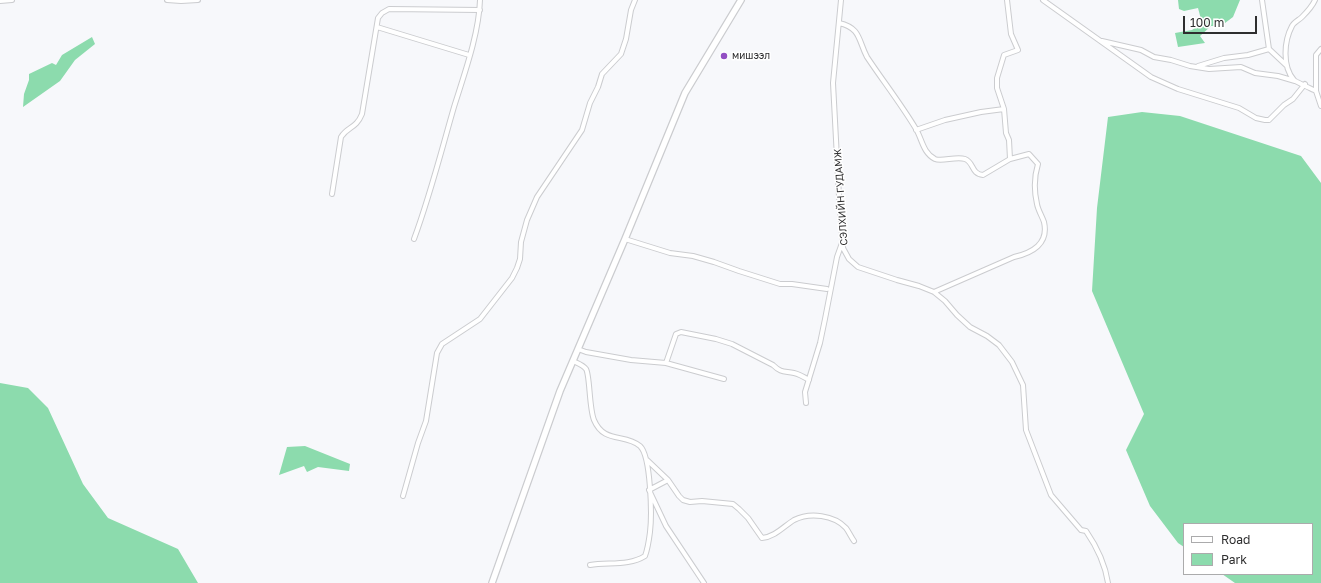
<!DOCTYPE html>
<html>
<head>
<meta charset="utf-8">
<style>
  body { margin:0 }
  #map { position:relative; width:1321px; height:583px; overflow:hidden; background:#f7f8fb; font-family:"Golos Text",sans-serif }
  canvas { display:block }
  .legend { position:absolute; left:1183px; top:523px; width:130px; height:52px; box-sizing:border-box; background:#fff; border:1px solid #ababac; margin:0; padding:5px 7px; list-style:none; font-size:12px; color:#2e2e2f }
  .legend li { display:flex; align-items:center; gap:8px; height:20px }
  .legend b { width:20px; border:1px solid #ababac }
  .scale { position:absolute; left:1183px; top:16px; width:74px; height:18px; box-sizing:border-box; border:2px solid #2e2e2f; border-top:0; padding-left:5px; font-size:12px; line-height:14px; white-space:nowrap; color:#2e2e2f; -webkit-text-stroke:3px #fff; paint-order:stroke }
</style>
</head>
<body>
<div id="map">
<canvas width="1321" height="583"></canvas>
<ul class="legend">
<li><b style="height:5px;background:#fff"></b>Road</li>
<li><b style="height:11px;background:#8cdbad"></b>Park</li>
</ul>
<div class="scale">100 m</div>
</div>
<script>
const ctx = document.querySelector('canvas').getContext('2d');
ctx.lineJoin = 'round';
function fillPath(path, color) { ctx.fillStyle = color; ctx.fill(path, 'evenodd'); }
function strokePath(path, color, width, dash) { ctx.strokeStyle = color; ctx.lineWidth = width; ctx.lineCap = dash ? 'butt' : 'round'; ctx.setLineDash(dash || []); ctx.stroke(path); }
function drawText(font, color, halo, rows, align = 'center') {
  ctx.font = font + ' "Golos Text",sans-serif'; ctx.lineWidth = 3; ctx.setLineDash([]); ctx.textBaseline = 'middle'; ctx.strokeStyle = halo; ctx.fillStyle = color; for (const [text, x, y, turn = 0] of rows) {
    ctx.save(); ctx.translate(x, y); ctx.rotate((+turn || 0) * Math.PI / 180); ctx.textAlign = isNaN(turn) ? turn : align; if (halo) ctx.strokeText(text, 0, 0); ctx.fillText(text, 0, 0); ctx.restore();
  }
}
const green = new Path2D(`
  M1178,0H1240L1233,17L1221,26H1211L1200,36L1205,43L1178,47L1175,33L1192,30L1202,23L1198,8L1184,11L1179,9Z
  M92,37L95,44L75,60L60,81L23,107L24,94L29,80V74L52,63L56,65L62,55Z
  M1142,112L1180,116L1301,156L1321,183V583H1235L1222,574H1312V524H1184V547L1178,543L1150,506L1126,450L1144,414L1092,291L1097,208L1108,117Z
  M0,383L28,388L48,408L83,484L108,518L178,549L198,583H0Z
  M305,446L350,464L349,471L318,467L307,472L304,466L279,475L287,447Z`);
const minor = new Path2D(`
  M167,0L181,1L198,0
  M841,0L833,83L839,196L843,248L849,259L858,267L897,280L919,286L934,292L945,301L957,315L970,327L987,336L999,345L1012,362L1023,385L1026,430L1051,495L1081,530L1086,531C1097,547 1105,563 1108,583
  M1043,0L1151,77L1178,89L1239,108L1256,118L1265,120H1269L1284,105L1293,99L1305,84
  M1262,0L1269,49L1286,65
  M1315,0C1312,7 1307,12 1302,17C1299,20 1294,22 1292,26C1284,41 1282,66 1294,80C1296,82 1312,89 1316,91L1321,106
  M0,1L12,0
  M839,23C861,28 858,40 867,57C883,81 901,104 916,129C922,139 923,153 935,159C942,162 956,156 965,159C974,162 971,174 983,175L1010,159L1029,154L1038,164C1034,177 1034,191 1037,204C1038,210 1042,216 1044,222C1049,244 1032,253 1014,257L934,292
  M377,27L469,55
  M1102,41L1141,50L1154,57L1171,60L1190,66L1209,69L1241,67L1255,73L1278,76L1295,81
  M1198,66L1224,58L1248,55L1269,49
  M1316,91V55L1321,49
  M1004,109L997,88V78L1004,55L1018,50L1011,34L1007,0
  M916,130L945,120L981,112L1004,109L1006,133L1009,140L1010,159
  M332,194L341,137C348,126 356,129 362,114L378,18L382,13L389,9L480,10
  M414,239C430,196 441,152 454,107C464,75 479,34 480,0
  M625,239L670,253L693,256L714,262L739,271L780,284H792L827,289
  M578,349L586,352L631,360L666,363L724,379
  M573,361C577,363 583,365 586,369C590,375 589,408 594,420C604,444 625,433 640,446C651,456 652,515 650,532C649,540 648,548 645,556C629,566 609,562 590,565
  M666,363L676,334L681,332L716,339L732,344L773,365C781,373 784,371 794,373C799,374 804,377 809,380
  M806,403L805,392L820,343L825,319L837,257L842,243
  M647,460L668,480L679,496L683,500L690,502L702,501L733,504L739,509L748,518L762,538C775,537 784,526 794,520C810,512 834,515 846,528C849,532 851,537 854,541
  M668,480L649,490L666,526L704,583
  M403,496L418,443L426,421L437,353L442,344L480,319L512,278L517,268L520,259L521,242L527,220L537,197L582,130L590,103L598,87L602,74L621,54L626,39L631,10L635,0`);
const secondary = new Path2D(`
  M492,583L560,391L625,239L685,93L741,0`);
const markers = [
  [724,56,4,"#924ec3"]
];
const poiNames = [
  ["мишээл",732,56]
];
const streetNames = [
  ["СЭЛХИЙН ГУДАМЖ",841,197,-94]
];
fillPath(green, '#8cdbad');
strokePath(minor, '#cbcccf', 6);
strokePath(secondary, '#cbcccf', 8);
strokePath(minor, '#fff', 4);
strokePath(secondary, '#fff', 5.5);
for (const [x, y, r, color] of markers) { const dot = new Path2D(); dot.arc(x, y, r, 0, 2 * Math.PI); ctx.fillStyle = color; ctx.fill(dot); strokePath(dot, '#fff', 1.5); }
drawText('10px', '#2e2e2f', '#fff', poiNames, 'left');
drawText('10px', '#2e2e2f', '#fff', streetNames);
</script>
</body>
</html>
